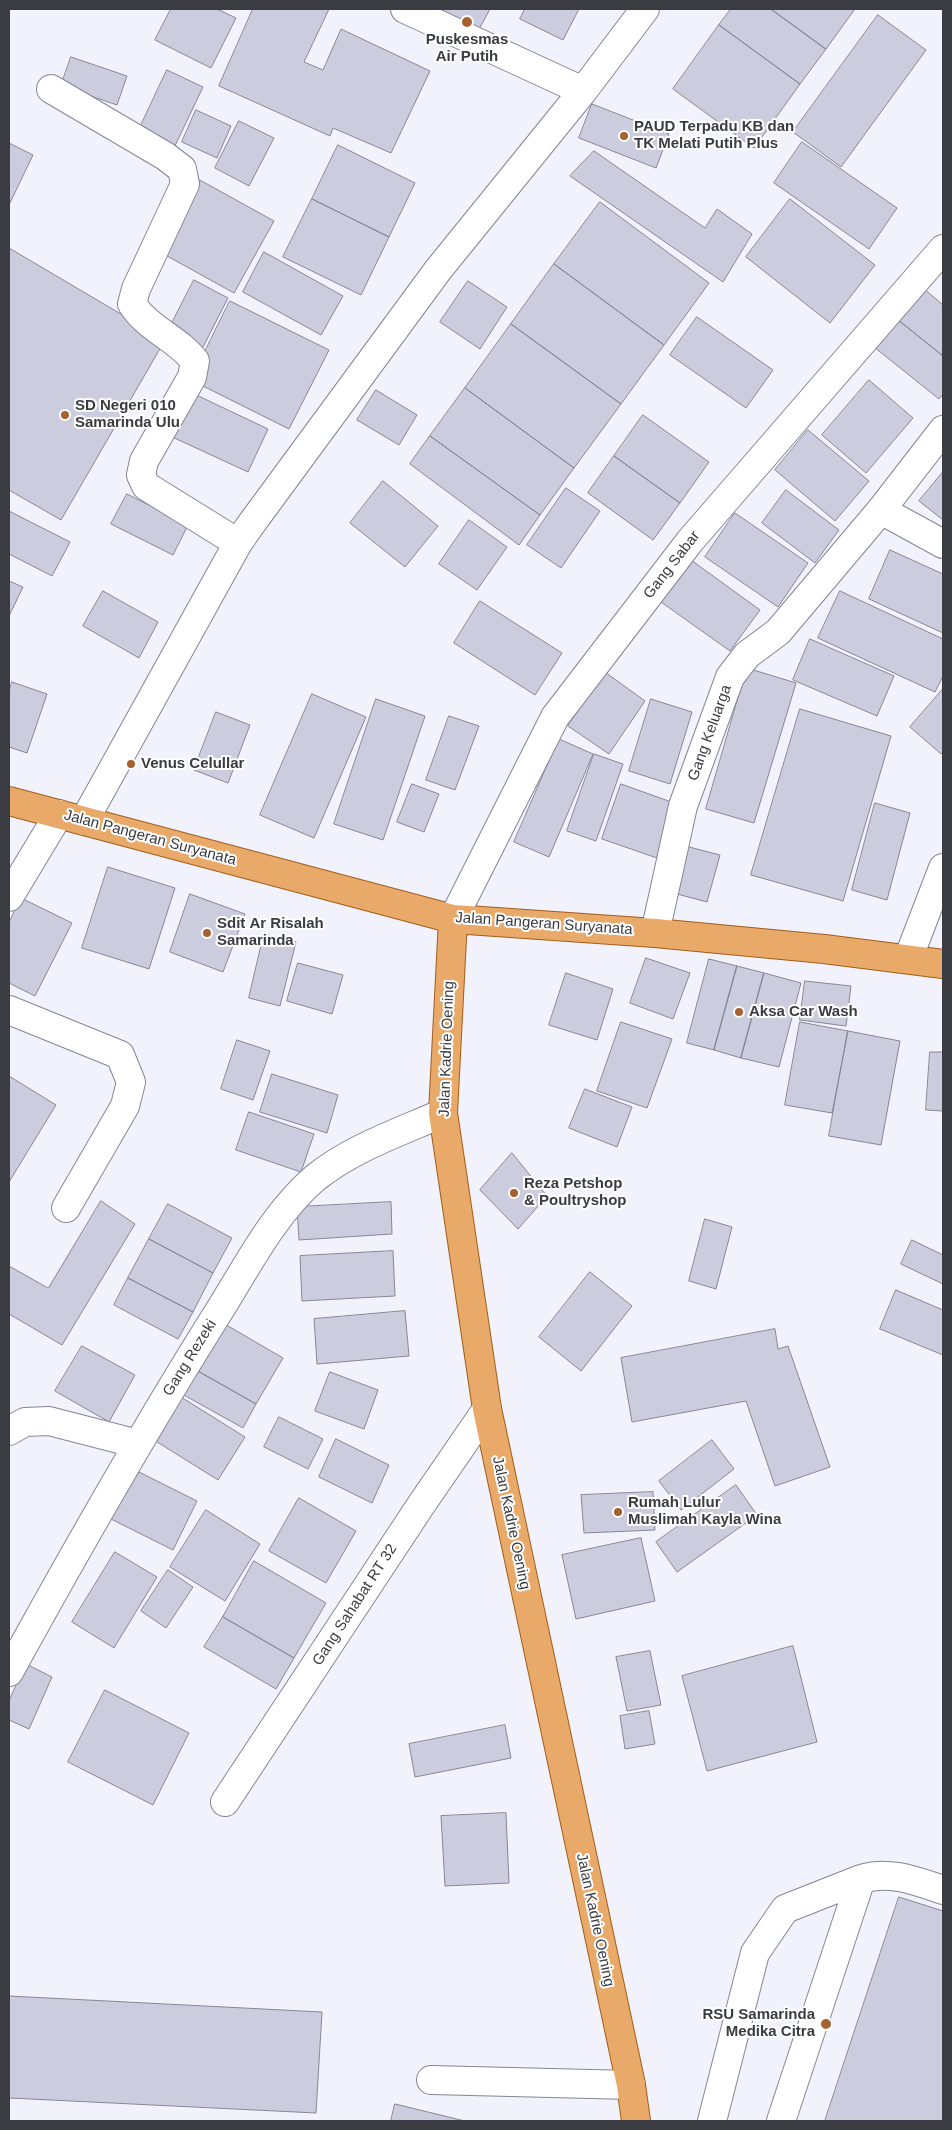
<!DOCTYPE html>
<html>
<head>
<meta charset="utf-8">
<style>
  body { margin:0 }
  #map { position:relative; width:952px; height:2130px; overflow:hidden; background:#f1f2fc; font-family:Helvetica,sans-serif }
  canvas { display:block }
  .frame { position:absolute; inset:0; border:10px solid #3b3c42; pointer-events:none }
</style>
</head>
<body>
<div id="map">
<canvas width="952" height="2130"></canvas>
<div class="frame"></div>
</div>
<script>
const ctx = document.querySelector('canvas').getContext('2d');
ctx.lineJoin = 'round';
function fillPath(path, color) { ctx.fillStyle = color; ctx.fill(path, 'evenodd'); }
function strokePath(path, color, width, dash) { ctx.strokeStyle = color; ctx.lineWidth = width; ctx.lineCap = dash ? 'butt' : 'round'; ctx.setLineDash(dash || []); ctx.stroke(path); }
function drawText(font, color, halo, rows, align = 'center') {
  ctx.font = font + ' Helvetica,sans-serif'; ctx.lineWidth = 4; ctx.setLineDash([]); ctx.textBaseline = 'middle'; ctx.strokeStyle = halo; ctx.fillStyle = color; for (const [text, x, y, turn = 0] of rows) {
    ctx.save(); ctx.translate(x, y); ctx.rotate((+turn || 0) * Math.PI / 180); ctx.textAlign = isNaN(turn) ? turn : align; if (halo) ctx.strokeText(text, 0, 0); ctx.fillText(text, 0, 0); ctx.restore();
  }
}
const building = new Path2D(`
  M171,9H217L236,18L211,68L155,40Z
  M253,9H329L304,62L323,70L341,29L430,71L391,153L333,128L330,136L219,86Z
  M426,9H490L476,35Z
  M525,9H579L563,40L520,19Z
  M731,9H771L826,49L800,84L719,25Z
  M771,9H855L826,49Z
  M878,15L926,50L841,167L793,132Z
  M719,25L800,84L754,148L673,89Z
  M71,57L127,76L117,105L61,86Z
  M167,70L203,87L172,152L136,136Z
  M592,104L669,134L656,168L579,138Z
  M196,110L231,126L217,158L182,142Z
  M239,121L274,138L249,186L215,168Z
  M802,142L897,208L869,249L774,183Z
  M9,143L33,155L9,205Z
  M338,145L415,183L389,237L312,199Z
  M594,151L705,228L717,209L752,234L723,282L570,176Z
  M198,179L274,221L234,293L158,251Z
  M312,199L389,237L361,295L283,257Z
  M790,199L875,265L830,323L746,257Z
  M600,202L709,283L664,345L554,264Z
  M9,248L165,340L61,520L9,490Z
  M264,252L343,296L321,335L243,292Z
  M554,264L664,345L621,404L511,324Z
  M194,280L228,298L202,349L168,331Z
  M468,281L507,307L480,349L440,322Z
  M922,287L943,305V356L897,319Z
  M230,301L329,350L289,429L191,380Z
  M697,317L773,370L746,408L670,355Z
  M897,319L943,356V394L939,399L874,347Z
  M511,324L621,404L574,468L465,388Z
  M869,380L913,418L866,473L822,435Z
  M465,388L574,468L540,515L430,436Z
  M376,390L417,415L399,445L357,420Z
  M190,392L268,429L248,472L170,436Z
  M643,415L709,462L680,503L614,456Z
  M808,430L869,481L835,521L775,470Z
  M430,436L540,515L519,545L410,464Z
  M614,456L680,503L653,540L588,493Z
  M943,472V520L919,501Z
  M383,481L438,526L405,567L350,523Z
  M566,488L600,511L561,568L527,545Z
  M786,490L839,530L815,563L762,523Z
  M127,494L188,525L173,555L111,524Z
  M9,511L70,542L52,576L9,554Z
  M735,513L808,563L778,607L705,557Z
  M469,520L507,547L477,590L439,564Z
  M890,550L943,574V633L869,599Z
  M691,560L760,610L730,651L661,602Z
  M9,581L23,587L9,616Z
  M103,591L158,622L139,658L83,626Z
  M840,591L943,639V676L935,692L818,638Z
  M480,601L562,653L535,695L454,643Z
  M810,639L894,676L877,716L793,680Z
  M747,668L796,683L754,823L706,809Z
  M605,672L645,701L609,754L568,726Z
  M12,682L47,694L27,753L9,747V692Z
  M943,689V752L941,754L910,727Z
  M312,694L366,717L314,838L260,815Z
  M376,699L425,716L383,840L334,824Z
  M651,699L692,712L670,784L629,771Z
  M800,709L891,736L843,901L751,875Z
  M216,712L250,725L228,783L194,770Z
  M449,716L479,726L455,790L426,780Z
  M559,739L593,754L549,857L514,842Z
  M594,754L623,764L596,841L567,831Z
  M412,784L439,794L424,832L397,822Z
  M621,784L677,804L657,858L602,839Z
  M875,803L910,813L887,900L852,890Z
  M689,847L720,855L707,902L677,894Z
  M108,867L175,888L149,969L82,948Z
  M190,894L245,914L223,972L170,952Z
  M21,898L72,923L35,996L9,983V923Z
  M264,934L296,942L280,1006L249,998Z
  M646,958L690,973L673,1019L630,1003Z
  M709,959L737,966L714,1050L687,1043Z
  M298,963L343,975L332,1014L287,1001Z
  M737,966L764,973L741,1058L714,1050Z
  M566,973L613,989L597,1040L549,1025Z
  M764,973L801,983L779,1067L741,1058Z
  M805,981L851,986L846,1026L800,1020Z
  M621,1022L672,1039L647,1108L597,1091Z
  M800,1022L848,1031L832,1113L785,1105Z
  M848,1031L900,1041L881,1145L829,1136Z
  M237,1040L270,1051L253,1100L221,1089Z
  M930,1052H943V1111L926,1110Z
  M272,1074L338,1095L327,1133L260,1112Z
  M9,1076L56,1105L9,1182Z
  M585,1089L632,1107L617,1147L569,1128Z
  M249,1112L314,1134L301,1172L236,1150Z
  M512,1153L547,1196L518,1229L480,1190Z
  M101,1201L135,1224L62,1345L9,1314V1266L48,1288Z
  M391,1202L392,1234L299,1240L297,1207Z
  M168,1204L232,1238L213,1273L149,1239Z
  M705,1219L732,1227L716,1289L689,1281Z
  M149,1239L213,1273L193,1312L128,1278Z
  M912,1240L943,1255V1284L901,1264Z
  M393,1251L395,1296L302,1301L300,1256Z
  M590,1272L632,1306L581,1371L539,1337Z
  M128,1278L193,1312L178,1339L114,1305Z
  M896,1290L943,1310V1355L880,1329Z
  M405,1311L409,1356L317,1364L314,1319Z
  M223,1323L283,1358L256,1404L196,1370Z
  M775,1329L778,1349L788,1346L830,1467L775,1486L746,1401L632,1422L621,1358Z
  M82,1346L135,1375L109,1422L55,1391Z
  M196,1370L256,1404L243,1428L182,1394Z
  M330,1372L378,1390L364,1429L315,1411Z
  M181,1397L245,1437L218,1480L154,1440Z
  M279,1417L323,1439L308,1469L264,1447Z
  M336,1439L389,1465L372,1503L319,1477Z
  M712,1440L734,1469L681,1510L659,1481Z
  M133,1469L197,1501L173,1550L109,1518Z
  M736,1485L757,1515L677,1572L656,1542Z
  M653,1492L655,1530L584,1533L581,1495Z
  M299,1498L356,1531L326,1583L269,1551Z
  M206,1510L260,1544L225,1601L170,1567Z
  M641,1538L655,1601L576,1619L562,1555Z
  M115,1552L157,1577L114,1648L72,1622Z
  M254,1561L326,1603L294,1658L223,1617Z
  M168,1570L193,1587L166,1628L141,1611Z
  M223,1617L294,1658L276,1689L204,1647Z
  M793,1646L817,1742L707,1771L682,1676Z
  M650,1651L661,1705L627,1711L616,1657Z
  M26,1664L52,1677L29,1729L9,1720V1701Z
  M105,1690L189,1733L153,1805L68,1762Z
  M649,1711L655,1744L625,1749L620,1716Z
  M505,1725L511,1758L415,1777L409,1744Z
  M506,1813L509,1883L445,1886L441,1816Z
  M899,1897L943,1911V2121H825Z
  M9,1996L322,2012L316,2113L9,2098Z
  M395,2104L465,2121H391Z`);
const minor = new Path2D(`
  M405,9L583,91
  M51,89L165,156L182,169L185,184L136,289L132,304C148,329 177,338 195,361L192,377L144,461L141,475L146,486L238,543
  M881,510L943,544
  M84,821L238,543L249,527L438,270L583,91L645,9
  M9,897L59,814
  M453,919L555,717L690,541L943,249
  M655,933L683,806L730,677L747,655L778,632L881,510L943,430
  M908,959L943,868
  M9,1010L120,1055L131,1082L125,1106L66,1208
  M9,1431L25,1422L49,1421L138,1444
  M9,1672C75,1552 143,1432 216,1316C246,1269 272,1215 315,1178C352,1148 400,1132 443,1113
  M225,1802L421,1505L487,1409
  M431,2080L631,2085
  M712,2121L755,1953L785,1909L861,1879
  M781,2121L861,1879C889,1870 916,1881 943,1890`);
const major = new Path2D(`
  M9,801L453,919L655,933L824,949L943,964
  M453,919L443,1113L487,1409L631,2085L636,2121`);
const markers = [
  [467,22,6,"#a56230"],
  [624,136,5,"#a56230"],
  [65,415,5,"#a56230"],
  [131,764,5,"#a56230"],
  [207,933,5,"#a56230"],
  [739,1012,5,"#a56230"],
  [514,1193,5,"#a56230"],
  [618,1512,5,"#a56230"],
  [826,2024,6,"#a56230"]
];
const poiNames = [
  ["Puskesmas",467,40,"center"],
  ["Air Putih",467,57,"center"],
  ["PAUD Terpadu KB dan",634,127],
  ["TK Melati Putih Plus",634,144],
  ["SD Negeri 010",75,406],
  ["Samarinda Ulu",75,423],
  ["Venus Celullar",141,764],
  ["Sdit Ar Risalah",217,924],
  ["Samarinda",217,941],
  ["Aksa Car Wash",749,1012],
  ["Reza Petshop",524,1184],
  ["& Poultryshop",524,1201],
  ["Rumah Lulur",628,1503],
  ["Muslimah Kayla Wina",628,1520],
  ["RSU Samarinda",815,2015,"right"],
  ["Medika Citra",815,2032,"right"]
];
const streetNames = [
  ["Gang Sabar",672,565,-52],
  ["Gang Keluarga",710,733,-70],
  ["Jalan Pangeran Suryanata",150,838,15],
  ["Jalan Pangeran Suryanata",544,924,4],
  ["Jalan Kadrie Oening",447,1049,-88],
  ["Gang Rezeki",190,1358,-58],
  ["Jalan Kadrie Oening",511,1523,78],
  ["Gang Sahabat RT 32",355,1605,-57],
  ["Jalan Kadrie Oening",595,1920,78]
];
fillPath(building, '#cbcdde');
strokePath(building, '#868796', 1);
strokePath(minor, '#858696', 30);
strokePath(major, '#a25e1a', 30);
strokePath(minor, '#fff', 28);
strokePath(major, '#e9a968', 28);
for (const [x, y, r, color] of markers) { const dot = new Path2D(); dot.arc(x, y, r, 0, 2 * Math.PI); ctx.fillStyle = color; ctx.fill(dot); strokePath(dot, '#fff', 2); }
drawText('bold 15px', '#3b3c42', '#fff', poiNames, 'left');
drawText('15px', '#3b3c42', '#fff', streetNames);
</script>
</body>
</html>
